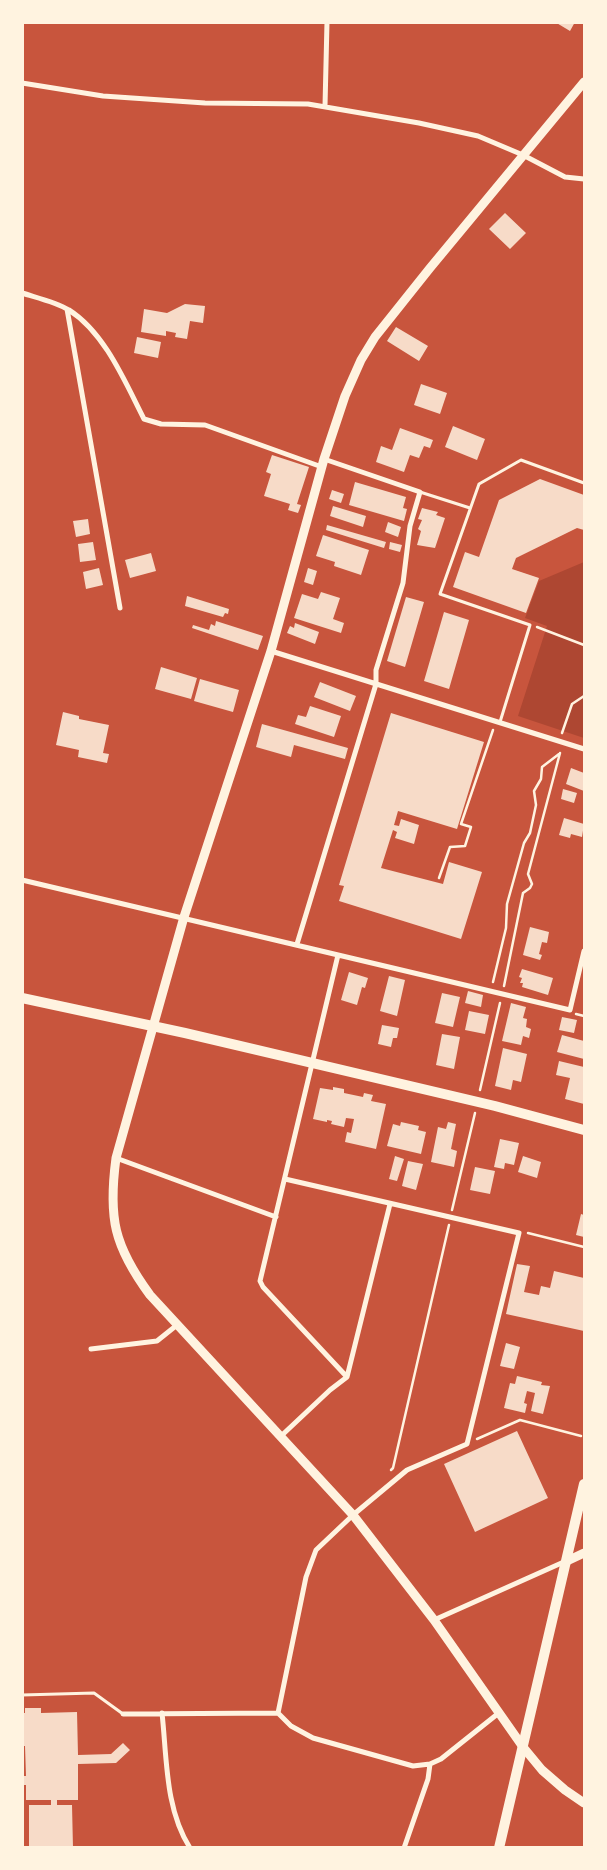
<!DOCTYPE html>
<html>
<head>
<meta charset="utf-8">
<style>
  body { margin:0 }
  #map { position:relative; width:607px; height:1870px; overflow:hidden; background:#c8553d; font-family:"Public Sans",sans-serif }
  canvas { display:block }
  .frame { position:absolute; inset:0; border:24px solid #fff3e0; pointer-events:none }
</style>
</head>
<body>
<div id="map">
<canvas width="607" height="1870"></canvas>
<div class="frame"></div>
</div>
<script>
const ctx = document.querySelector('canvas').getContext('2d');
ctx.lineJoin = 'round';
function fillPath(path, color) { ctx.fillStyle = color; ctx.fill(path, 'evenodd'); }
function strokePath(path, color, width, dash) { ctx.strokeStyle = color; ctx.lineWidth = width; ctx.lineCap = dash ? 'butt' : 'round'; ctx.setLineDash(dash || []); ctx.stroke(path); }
const green = new Path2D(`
  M584,562V738L518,716L547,626L525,618L539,581Z`);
const building = new Path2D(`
  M555,22H575L570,31Z
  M505,213L526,233L510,249L489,229Z
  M185,304L205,306L203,323L190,321L187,339L175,337L176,333L166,331V336L141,332L144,309L167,313Z
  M396,327L428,346L419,361L387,341Z
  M137,337L161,342L158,358L134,353Z
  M421,384L447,393L440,414L414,405Z
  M453,426L485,439L477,460L445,447Z
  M400,428L433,440L430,448L424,446L419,458L410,455L404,472L376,462L381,446L392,450Z
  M272,455L309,467L297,504L301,505L298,513L288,510L290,504L264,496L271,474L266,472Z
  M540,479L584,495V530L577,528L516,558L512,569L539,578L526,613L453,587L465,552L479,557L499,500Z
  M355,482L406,497L403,508L407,509L404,521L349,505Z
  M332,490L344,494L341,503L329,499Z
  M333,506L366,516L363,527L330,516Z
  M422,508L438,512L436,515L445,518L435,548L417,545L421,531L418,529L422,520L418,519Z
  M88,519L90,534L76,537L73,521Z
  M388,522L401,527L398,537L385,532Z
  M327,525L386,542L384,548L326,530Z
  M323,535L369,550L361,575L334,566L335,562L316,556Z
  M93,542L96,560L80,562L78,544Z
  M390,542L402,545L400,552L389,549Z
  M151,553L156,571L130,578L125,560Z
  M99,568L103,585L86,589L83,572Z
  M308,568L317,571L313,585L304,582Z
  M321,592L340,598L333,619L344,623L341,633L294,618L302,594L318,599Z
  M187,596L229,609L228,614L225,613L223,617L185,606Z
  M406,597L424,602L405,667L387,661Z
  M444,612L469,620L449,689L424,681Z
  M216,621L263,636L258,650L192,628L193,625L209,630L211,624L215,626Z
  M295,623L319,632L315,644L287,633L290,626L294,628Z
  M161,667L197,678L191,699L155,689Z
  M200,679L239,690L233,712L194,701Z
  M320,682L356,696L350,711L314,697Z
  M310,706L341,716L334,737L295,724L298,715L306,717Z
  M63,712L79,716V719L109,725L103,753L109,754L107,763L78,757L79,750L56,745Z
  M391,713L484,742L457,829L398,811L394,825L399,826L401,819L419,825L414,844L395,838L397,832L393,830L381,868L443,884L449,862L482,872L461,939L339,901L344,886L339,885Z
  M262,724L348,748L345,759L294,745L291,757L256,747Z
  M571,768L584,773V791L566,784Z
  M563,789L577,793L574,803L561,799Z
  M564,818L584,824L582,837L571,834L570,838L559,835Z
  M530,927L549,932L547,943L542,942L539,954L542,955L540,960L523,955Z
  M522,969L553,978L548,995L522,987L523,983H520L522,978L519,977Z
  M349,972L368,978L365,988L362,987L357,1005L341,1000Z
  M389,976L405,980L397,1016L380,1011Z
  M468,991L483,995L481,1007L465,1003Z
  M442,993L460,997L453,1027L435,1023Z
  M511,1003L526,1007L523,1018L527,1019L526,1027L531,1029L529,1038L523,1036L521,1045L502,1041Z
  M469,1011L489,1015L485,1034L465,1030Z
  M562,1017L577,1020L574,1033L559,1030Z
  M382,1025L399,1028L397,1038H393L391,1047L378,1044Z
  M442,1034L460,1037L454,1069L436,1065Z
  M562,1035L584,1041V1059L557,1052Z
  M503,1048L527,1054L521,1082L513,1080L511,1090L495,1086Z
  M559,1061L584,1067V1104L565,1099L570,1078L556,1075Z
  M333,1087L344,1089V1093L363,1097L364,1093L373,1095L371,1101L386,1104L376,1149L345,1142L347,1132L351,1133L354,1119L346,1118L344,1127L331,1124L332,1121L327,1120V1122L313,1119L320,1088L333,1090Z
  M401,1122L419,1126L418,1130L426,1132L421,1154L387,1146L393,1124L400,1126Z
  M448,1122L456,1124L451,1149L457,1151L454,1167L431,1162L438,1127L446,1129Z
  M500,1139L519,1143L514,1165L505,1163L504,1169L494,1167Z
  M395,1156L404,1159L397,1181L389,1179Z
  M523,1156L541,1162L537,1178L518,1172Z
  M408,1161L423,1164L416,1190L402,1186Z
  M475,1167L495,1171L490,1194L470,1190Z
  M581,1214L584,1215V1237L576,1235Z
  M517,1264L530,1266L524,1292L539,1295L541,1286L550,1288L554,1271L584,1278V1331L506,1314Z
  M506,1343L520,1347L514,1369L500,1366Z
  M517,1376L542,1382L541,1385L550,1386L543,1414L531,1411L535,1393L527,1391L524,1403L527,1404L525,1413L504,1408L510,1383L515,1384Z
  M517,1431L548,1498L475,1532L444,1464Z
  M25,1708H41V1713L77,1712L78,1755L111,1754L123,1743L130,1750L116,1763L78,1764V1800H57V1805H72L73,1848H29V1805H51V1800H26V1785H22V1776H26L25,1746H22V1713H25Z`);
const path = new Path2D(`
  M537,627L584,645
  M562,733L572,704L584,696
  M439,878L450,847L465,846L471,827L461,824L493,730
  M493,982L506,928L507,904L524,843L530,833L536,805L534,791L541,779L542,767L559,754
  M504,986L523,893L530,888L532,884L528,874L560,753
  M576,1014L584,1016
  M480,1090L500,1003
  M452,1210L475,1113
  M528,1233L584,1247
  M477,1439L520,1420L581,1436
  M391,1470L393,1468L449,1225`);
const service = new Path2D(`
  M420,492L470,508
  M500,722L530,625L440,594L479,484L521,460L584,483
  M22,1695L94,1693L123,1714`);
const minor = new Path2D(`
  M22,83L103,96L205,103L308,104L419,123L478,136L523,155L565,177L584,179
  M325,106L327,22
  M22,293C38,298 56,302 69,310C105,333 125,382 144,419L161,424L205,425L322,467
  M67,309L120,608
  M271,651L584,749
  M22,880L570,1010L584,951
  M297,944L376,684V670L403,583L410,526L420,492L324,459
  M338,955L260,1281L263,1287L347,1377
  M116,1158L276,1217
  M91,1349L157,1341L177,1325
  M280,1437L330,1390L347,1377L390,1204
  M434,1620L566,1561
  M162,1713C167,1758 165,1809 190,1848
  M278,1713L306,1577L316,1550L353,1515L407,1470L467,1444L519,1233L285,1179
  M123,1714L278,1713L291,1726L313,1738L413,1766L430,1764L441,1759L500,1712
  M404,1848L428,1779L430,1764`);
const tertiary = new Path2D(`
  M584,82L430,268L375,337L361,360L345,396L324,459L271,651L184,917L116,1158C108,1218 114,1246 150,1295L353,1515L434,1620L523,1747L542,1770L565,1790L584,1803
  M567,1561L584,1553`);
const primary = new Path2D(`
  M22,998L185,1033L495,1106L584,1130
  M499,1848L584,1484`);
fillPath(green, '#ae4732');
fillPath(building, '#f7dbc8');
strokePath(path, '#fff3e0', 2.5);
strokePath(service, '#fff3e0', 3);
strokePath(minor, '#fff3e0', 5);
strokePath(tertiary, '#fff3e0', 9);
strokePath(primary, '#fff3e0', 10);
</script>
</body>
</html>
